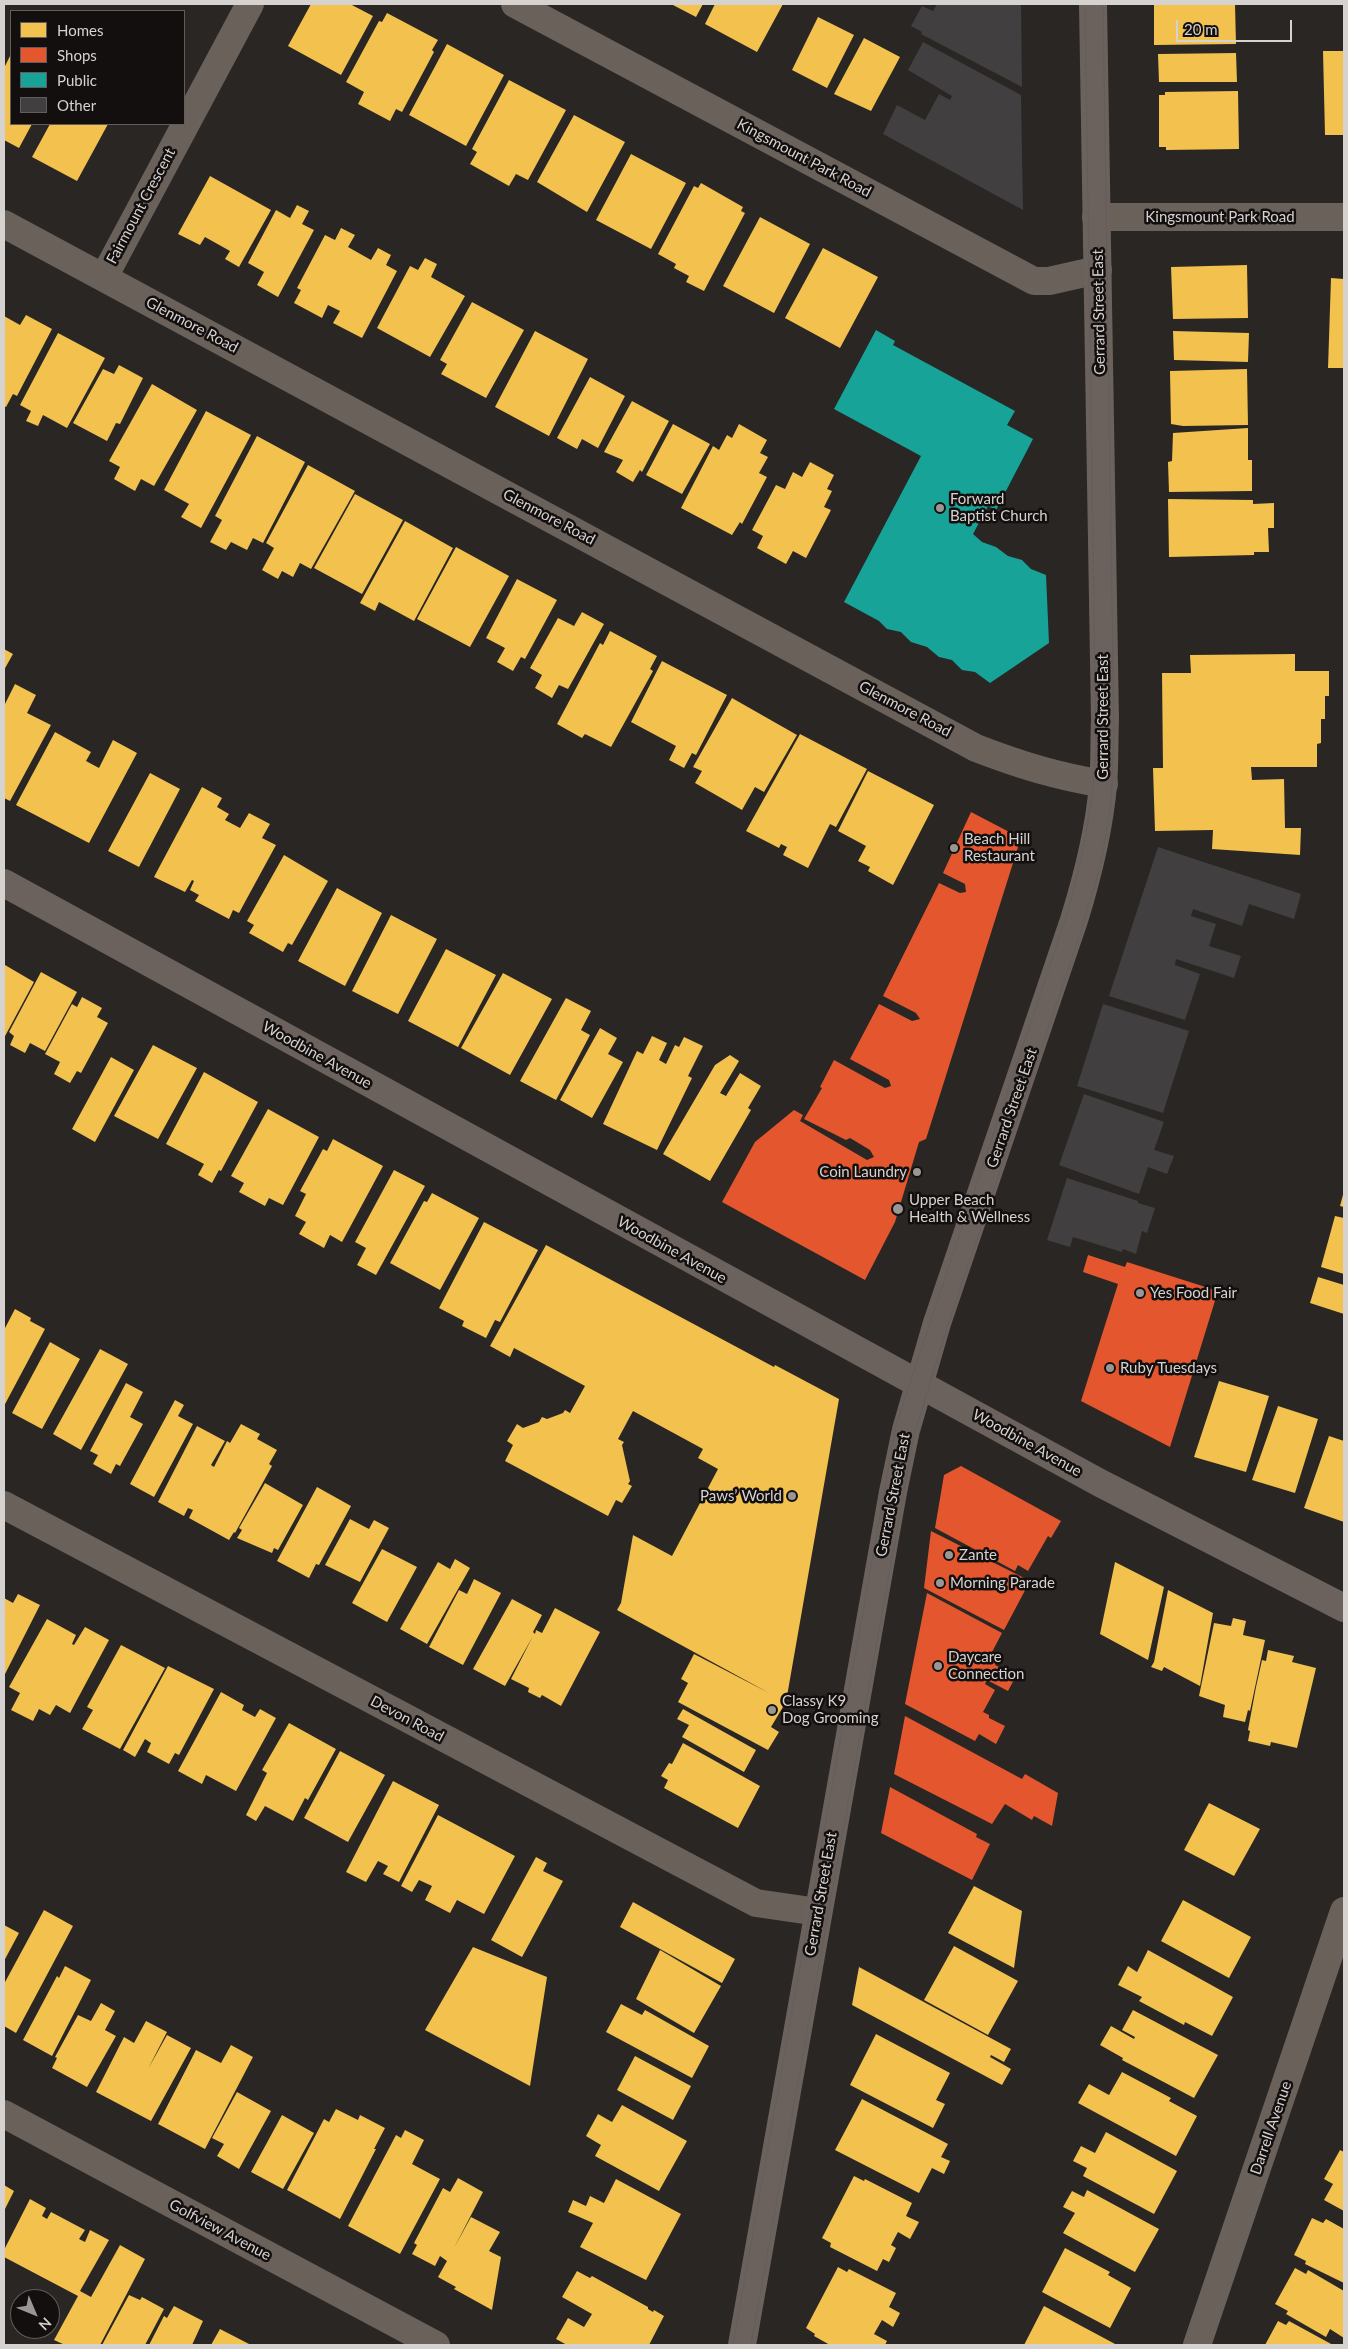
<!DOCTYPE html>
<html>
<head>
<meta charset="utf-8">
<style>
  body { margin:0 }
  #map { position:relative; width:1348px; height:2349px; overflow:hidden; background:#2a2624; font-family:Lato,sans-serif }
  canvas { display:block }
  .frame { position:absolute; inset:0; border:5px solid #d6d2d0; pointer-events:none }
  .legend { position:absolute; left:10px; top:10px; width:175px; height:115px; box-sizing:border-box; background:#120f0e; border:1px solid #605d5c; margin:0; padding:6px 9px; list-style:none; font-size:15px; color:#d6d2d0 }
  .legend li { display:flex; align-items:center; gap:10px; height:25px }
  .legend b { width:25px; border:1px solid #605d5c }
  .north { position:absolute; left:10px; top:2289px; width:50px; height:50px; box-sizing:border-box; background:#120f0e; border:1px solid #605d5c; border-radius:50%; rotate:135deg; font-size:14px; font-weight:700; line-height:20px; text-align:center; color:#d6d2d0 }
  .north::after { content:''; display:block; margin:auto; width:18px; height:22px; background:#9a9694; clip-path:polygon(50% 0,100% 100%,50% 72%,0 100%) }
  .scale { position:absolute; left:1176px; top:20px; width:116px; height:22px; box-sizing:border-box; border:2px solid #d6d2d0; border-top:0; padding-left:6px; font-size:15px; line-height:18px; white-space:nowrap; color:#d6d2d0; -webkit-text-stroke:4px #120f0e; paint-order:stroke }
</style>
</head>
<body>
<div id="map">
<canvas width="1348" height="2349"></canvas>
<div class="frame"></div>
<ul class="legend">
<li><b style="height:14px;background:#f2c14e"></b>Homes</li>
<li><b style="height:14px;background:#e4572e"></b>Shops</li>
<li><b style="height:14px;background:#17a398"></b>Public</li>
<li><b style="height:14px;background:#413f40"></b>Other</li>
</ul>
<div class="north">N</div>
<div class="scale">20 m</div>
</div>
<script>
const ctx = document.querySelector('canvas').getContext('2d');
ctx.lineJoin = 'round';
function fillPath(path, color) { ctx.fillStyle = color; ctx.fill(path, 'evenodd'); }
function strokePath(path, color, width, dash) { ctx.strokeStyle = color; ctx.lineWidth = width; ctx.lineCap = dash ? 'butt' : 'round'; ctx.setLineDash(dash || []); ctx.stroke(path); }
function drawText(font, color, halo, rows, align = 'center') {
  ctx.font = font + ' Lato,sans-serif'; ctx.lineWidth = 5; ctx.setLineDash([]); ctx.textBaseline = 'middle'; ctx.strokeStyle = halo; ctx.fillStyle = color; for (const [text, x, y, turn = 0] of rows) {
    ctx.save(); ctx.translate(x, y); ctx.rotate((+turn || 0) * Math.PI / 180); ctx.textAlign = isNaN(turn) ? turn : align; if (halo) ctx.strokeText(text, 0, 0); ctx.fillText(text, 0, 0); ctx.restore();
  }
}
const homes = new Path2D(`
  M311,4H350L373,16L341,75L288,46Z
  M671,4H703L696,17Z
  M715,4H783L757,52L705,24Z
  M1154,4H1235L1236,44L1154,45Z
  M387,13L438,40L432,50L434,52L402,112L396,109L390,121L358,104L364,92L346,82L379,21L382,22Z
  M818,17L854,35L827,88L792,70Z
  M864,38L900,57L871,111L834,94Z
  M447,44L504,75L466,146L409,115Z
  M1323,51H1344V135H1325Z
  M1236,53L1237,82H1159L1158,54Z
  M11,54V124H32L19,148L4,140V68Z
  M509,80L566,110L528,180L516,174L509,186L470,164L477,152L472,149Z
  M1238,91L1239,149L1166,150V147H1159V95H1165V92Z
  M574,115L625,142L587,212L537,182Z
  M50,124H108L77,181L32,157Z
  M631,154L686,183L651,249L596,220Z
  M210,176L271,210L239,267L225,259L230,251L205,237L200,245L178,234Z
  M701,183L743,207L741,211L745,213L704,291L686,282L689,276L674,268L676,264L658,254L694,186L698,188Z
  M297,205L309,211L302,224L314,230L278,297L257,285L264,272L248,263L276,210L290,218Z
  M760,217L810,244L774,313L723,286Z
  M341,228L355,235L348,247L371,260L378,248L391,255L386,265L397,271L362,338L333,323L340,311L328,305L322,318L294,303L301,290L297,288L325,235L335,240Z
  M823,248L878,277L840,348L785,318Z
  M425,258L437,264L431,277L465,296L430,357L377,328L410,266L418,270Z
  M1247,265L1248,318L1173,319L1171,267Z
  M1331,278L1344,279V368H1328Z
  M472,302L524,330L486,398L441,374L447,364L440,360Z
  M26,315L52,329L17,396L13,394L6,407L4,406V316L20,325Z
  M535,331L588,359L549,436L495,407Z
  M1173,331L1249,333L1248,362L1174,360Z
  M58,333L105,358L67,428L43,415L38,426L26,421L31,411L20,405Z
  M119,365L143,378L120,424L116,423L107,441L73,423L103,369L114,374Z
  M1247,369L1248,425L1183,426L1171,424L1170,371Z
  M590,377L625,396L598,448L582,439L577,449L557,438Z
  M152,384L197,410L154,486L141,479L135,491L114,479L120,467L109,461Z
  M632,401L669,421L642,472L640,470L633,482L616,472L623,460L604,452Z
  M206,411L251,435L201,528L181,517L189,504L164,490Z
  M673,424L710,444L682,494L646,475Z
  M739,424L767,440L760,453L768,457L759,473L767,477L742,524L740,522L732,535L681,508L713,446L719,450L727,435L732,438Z
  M1248,428V460H1252V491L1169,492L1168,462L1172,461L1173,433Z
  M257,436L305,462L263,543L253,538L247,550L231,542L226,550L210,542L222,520L215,516Z
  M810,462L834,475L827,489L832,491L824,507L831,510L806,558L793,551L786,564L757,548L763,536L752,530L776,485L785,489L793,472L802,477Z
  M308,465L355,491L311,569L300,563L293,577L282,571L278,579L262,570L274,548L266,543Z
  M355,494L403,520L362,594L314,568Z
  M1168,499L1253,500V504L1274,503V528H1268L1269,552H1254V555L1169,557Z
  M405,521L453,548L414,621L379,602L375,611L360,603Z
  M456,547L509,576L470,647L417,619Z
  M517,579L557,600L525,659L521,657L513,671L497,662L505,648L486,638Z
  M582,612L604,624L568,689L559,685L552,698L535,688L542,675L530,668L558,618L574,626Z
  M610,631L657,656L650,669L653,671L611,747L585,734L582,738L557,724L600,643L603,645Z
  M4,649L13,654L4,670Z
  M1295,654V671H1329V696H1325V719H1321V743L1317,744V767H1251L1252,780L1284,779L1285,828H1301L1300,855L1212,849L1213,830L1155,831L1153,768H1163L1162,673H1191L1190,655Z
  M662,661L727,695L696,755L692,753L684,768L669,760L676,746L631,722Z
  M15,684L36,695L27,713L51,725L10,801L4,798V706Z
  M732,698L797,735L764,792L755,787L742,810L695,783L702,771L693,767Z
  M55,732L91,752L86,761L99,768L113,740L137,753L89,843L16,805Z
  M800,734L867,769L836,827L830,824L808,868L783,855L787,847L781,844L779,848L746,831Z
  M868,771L934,805L893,885L868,871L870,867L858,861L866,846L838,831Z
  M150,773L180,789L139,867L108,851Z
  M202,787L222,798L217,807L229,814L225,820L240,828L249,813L270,824L262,838L276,845L239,913L233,910L229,919L195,901L199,895L190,890L194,881L192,880L185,892L154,877Z
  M284,855L328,881L292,945L288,943L283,952L249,933L254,925L247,921Z
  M337,888L382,913L345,986L298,961Z
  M391,915L437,939L398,1014L352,991Z
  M446,949L496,975L458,1047L408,1021Z
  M5,965L34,982L4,1038V968Z
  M41,972L77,992L45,1051L30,1043L25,1053L10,1045L14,1036L9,1032Z
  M503,973L552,999L510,1075L461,1048Z
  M82,997L102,1008L97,1017L108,1023L81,1073L77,1071L70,1083L54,1074L60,1062L45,1054L72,1004L77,1007Z
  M566,998L591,1011L581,1030L590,1035L556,1100L520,1081Z
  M600,1028L617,1038L608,1054L623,1062L592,1118L560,1100Z
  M652,1036L667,1043L659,1060L666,1064L675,1045L679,1047L684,1037L703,1046L688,1076L692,1078L657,1150L603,1124L637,1051L643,1054Z
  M153,1045L197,1068L158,1139L114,1116Z
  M730,1055L739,1061L720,1093L726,1096L740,1073L761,1086L748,1108L751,1110L710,1181L663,1154L715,1065Z
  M111,1057L134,1070L95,1142L72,1129Z
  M204,1072L258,1102L221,1171L219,1170L212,1183L198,1175L204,1164L166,1144Z
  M268,1109L319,1137L283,1205L269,1198L265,1206L239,1192L244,1183L231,1176Z
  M333,1139L383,1166L342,1242L330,1235L324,1248L299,1234L306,1222L295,1216L306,1194L300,1191L323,1149L327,1151Z
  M394,1170L425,1186L376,1275L357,1265L366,1248L355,1242Z
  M1344,1191V1207L1340,1206Z
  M432,1193L479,1218L440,1290L390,1263L424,1201L427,1202Z
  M1335,1216L1344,1218V1274L1321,1267Z
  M484,1222L538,1250L500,1322L495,1320L486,1338L462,1326L464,1321L439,1308Z
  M546,1245L774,1367L775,1365L839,1399L786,1702L771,1727L779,1732L768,1750L678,1702L688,1683L681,1679L694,1654L769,1693L617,1610L621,1603L633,1535L672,1556L718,1469L698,1458L703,1449L633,1411L618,1439L624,1442L622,1445L630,1481L628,1484L632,1486L622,1503L616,1500L608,1516L505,1461L513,1445L507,1441L517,1424L523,1428L539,1422L542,1417L547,1419L563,1413L565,1410L570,1413L585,1386L514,1348L510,1357L490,1346Z
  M1318,1277L1344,1285V1314L1310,1303Z
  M15,1309L31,1318L30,1321L45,1329L4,1406V1330Z
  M50,1342L80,1359L42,1429L12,1413Z
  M100,1349L128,1364L81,1450L53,1434Z
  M1219,1381L1269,1396L1246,1472L1194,1457Z
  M126,1383L143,1392L130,1417L143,1424L120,1466L116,1464L111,1474L93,1464L98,1455L90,1451Z
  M175,1400L184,1405L178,1416L193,1424L154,1497L130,1484Z
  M1278,1406L1318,1419L1295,1493L1252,1480Z
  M241,1424L260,1434L257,1439L277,1450L269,1464L272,1466L235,1533L234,1532L229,1540L189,1518L193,1510L188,1508L184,1516L158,1502L197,1426L225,1441L211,1465L214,1467L227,1441L230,1443Z
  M1329,1436L1344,1441V1522L1304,1508Z
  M265,1483L303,1505L278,1550L274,1548L272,1553L237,1538L242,1530L239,1528Z
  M317,1487L351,1506L319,1565L316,1564L309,1578L277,1561Z
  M350,1519L369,1529L374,1520L389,1528L360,1582L325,1565Z
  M382,1549L417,1567L387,1622L352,1603Z
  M455,1559L470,1568L427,1644L400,1629L438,1562L450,1569Z
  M1115,1562L1164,1587L1148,1660L1100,1634Z
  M474,1579L501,1593L463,1665L429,1647L459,1590L467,1594Z
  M1168,1590L1213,1613L1200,1686L1164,1667L1162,1671L1151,1667L1154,1662Z
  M18,1594L40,1605L4,1676V1598L13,1603Z
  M512,1599L542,1615L533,1632L535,1634L536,1630L542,1633L555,1608L600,1632L561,1706L542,1695L540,1698L528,1692L529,1688L511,1679L533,1636L505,1686L473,1669Z
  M1233,1618L1246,1621L1243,1635L1265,1640L1250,1711L1248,1710L1245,1722L1223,1717L1225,1705L1199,1696L1214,1623L1231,1626Z
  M47,1619L76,1635L72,1644L74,1645L85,1627L109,1640L70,1713L56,1705L50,1715L39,1709L33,1721L11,1710L20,1693L9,1687Z
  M121,1645L165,1668L120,1749L82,1729L93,1710L87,1707Z
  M1268,1650L1294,1656L1292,1662L1316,1668L1297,1748L1271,1742L1270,1746L1248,1741L1250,1731L1248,1730L1256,1687L1262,1660L1266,1661Z
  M168,1666L214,1689L179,1755L175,1753L169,1764L147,1752L151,1743L145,1739L135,1757L123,1750Z
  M221,1692L244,1705L242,1710L255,1717L260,1709L276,1718L236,1791L206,1775L202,1784L178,1771Z
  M683,1709L756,1750L744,1772L682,1737L689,1725L677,1719Z
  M289,1723L336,1749L308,1800L305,1798L293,1821L265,1806L256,1821L246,1815L267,1773L262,1770Z
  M683,1743L760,1786L738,1828L664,1788L668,1780L661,1776L669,1763L672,1764Z
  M340,1751L385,1775L348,1842L304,1818Z
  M393,1781L439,1805L399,1882L383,1874L388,1866L378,1861L366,1882L346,1872Z
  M1209,1803L1260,1829L1234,1876L1184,1850Z
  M438,1815L515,1856L484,1914L457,1900L450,1913L425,1900L432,1886L419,1880L412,1892L401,1886Z
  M536,1857L547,1863L543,1871L563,1881L522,1957L491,1940Z
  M974,1886L1022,1911L1014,1968L948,1933Z
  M1183,1900L1251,1937L1229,1978L1161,1941Z
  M633,1902L735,1959L722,1983L620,1927Z
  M44,1910L73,1926L16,2033L4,2026V1984Z
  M4,1925L19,1933L4,1961Z
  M954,1946L1018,1981L988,2035L924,2000Z
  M473,1947L547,1977L530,2086L425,2030Z
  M660,1950L721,1986L694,2033L636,1999Z
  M1148,1950L1233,1997L1212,2036L1185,2022L1184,2025L1139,2001L1142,1997L1118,1985L1128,1966L1137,1972Z
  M65,1966L91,1980L52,2056L23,2040L57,1976L59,1978Z
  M859,1967L1011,2049L1004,2062L991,2055L990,2057L1011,2069L1002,2085L852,2005Z
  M101,2003L115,2011L105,2030L116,2036L87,2087L52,2068L57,2058L55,2057L78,2015L91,2021Z
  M621,2004L642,2015L645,2010L709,2046L692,2078L606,2032Z
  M1133,2010L1218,2055L1194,2098L1122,2060L1123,2058L1100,2045L1111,2026L1134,2039L1135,2037L1122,2030Z
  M146,2021L167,2032L148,2069L167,2035L191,2048L151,2121L96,2092L124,2037L134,2043Z
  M876,2034L950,2073L936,2100L945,2104L933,2128L850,2085Z
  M231,2045L253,2057L205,2149L158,2124L196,2050L221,2063Z
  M635,2056L691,2086L673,2120L617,2090Z
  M1122,2072L1171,2098L1169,2101L1197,2116L1176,2156L1078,2103L1089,2084L1109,2095Z
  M237,2092L271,2111L239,2169L217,2156L224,2144L212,2138Z
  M862,2099L948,2144L941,2157L950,2161L944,2174L932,2168L919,2193L835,2150Z
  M622,2105L687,2141L659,2191L595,2156L601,2145L586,2136L598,2114L612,2122Z
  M336,2109L358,2120L360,2115L385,2128L374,2149H376L340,2219L287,2190L324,2119L329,2122Z
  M282,2115L314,2133L283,2189L251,2172Z
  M405,2130L424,2140L412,2164L440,2179L400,2254L348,2226L396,2135L401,2138Z
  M1106,2132L1177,2171L1154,2214L1083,2176L1087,2168L1073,2161L1081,2146L1095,2153Z
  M1340,2150L1344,2152V2211L1324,2200L1333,2184L1324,2179Z
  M854,2176L864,2181L865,2179L912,2203L906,2216L919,2222L910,2239L898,2232L891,2245L896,2248L889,2262L883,2259L877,2271L830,2247L831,2243L822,2238Z
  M458,2178L483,2192L454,2248L471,2217L500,2232L489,2251L501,2257L492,2310L454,2289L456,2287L438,2277L447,2261L440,2256L435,2266L412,2254L417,2245L414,2243L443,2188L450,2192Z
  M616,2179L681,2214L646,2280L580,2247L593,2223L568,2212L573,2200L586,2206L590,2196L604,2203Z
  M4,2185L14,2191L4,2211Z
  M1087,2190L1159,2229L1135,2272L1063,2233L1075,2213L1063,2207L1072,2191L1084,2197Z
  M30,2199L46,2208L42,2216L47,2219L51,2212L85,2230L79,2239L85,2242L90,2230L109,2240L80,2291L91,2297L120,2245L145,2259L100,2345H65L54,2340L78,2296L4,2257V2250Z
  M1312,2218L1323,2223L1326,2219L1344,2229V2283L1305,2264L1306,2261L1294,2255Z
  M1065,2248L1110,2272L1108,2275L1131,2288L1110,2328L1042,2292Z
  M838,2267L847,2272L849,2269L896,2293L889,2307L900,2313L893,2327L882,2320L874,2334L887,2341L885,2345H830L814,2336L815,2334L806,2328Z
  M1295,2268L1306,2274L1308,2270L1344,2291V2338L1330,2329L1326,2337L1286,2314L1288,2311L1275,2304Z
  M577,2271L590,2278L592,2276L648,2307V2309L653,2312L654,2310L664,2316L649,2345H567L556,2339L568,2318L584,2327L592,2314L562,2297Z
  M129,2295L140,2300L142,2297L164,2309L145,2345H102Z
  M174,2306L203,2321L192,2345H149L164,2316L167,2318Z
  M1044,2306L1117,2345H1024Z
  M1278,2321L1286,2325L1289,2321L1333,2345H1265Z
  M220,2329L251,2345H211Z`);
const shops = new Path2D(`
  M971,812L1017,836L1019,844L926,1139L919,1142L895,1222L865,1280L722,1202L755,1142L794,1110L803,1115L800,1121L867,1160L874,1157L870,1150L850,1138L846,1140L804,1119L822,1088L820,1087L834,1060L885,1088L891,1086L889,1080L850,1059L879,1004L912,1021L920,1019L916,1013L883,996L939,883L960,893L966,892L965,884L943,873Z
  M1088,1255L1125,1267L1127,1262L1218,1291L1170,1447L1081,1401L1118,1284L1083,1272Z
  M961,1466L1061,1521L1051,1538L1048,1536L1028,1571L1018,1565L1015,1571L935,1528L944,1475Z
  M931,1531L1030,1581L1004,1630L924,1588Z
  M927,1593L1002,1633L991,1654L999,1658L995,1665L1016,1676L1008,1691L987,1680L985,1684L995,1690L983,1712L989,1715V1718L1005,1726L996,1744L979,1734L975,1741L905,1704Z
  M905,1716L1022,1779L1025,1774L1058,1793L1052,1826L1034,1816L1032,1820L1005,1804L992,1824L894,1774Z
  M890,1787L977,1834L976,1837L990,1844L972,1880L881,1833Z`);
const public = new Path2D(`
  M876,330L895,341L893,345L1015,411L1007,425L1033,439L996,510L988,506L973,534L982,542L996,547L1008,556L1022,560L1031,569L1046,575L1049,643L990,683L975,672L962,670L952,660L939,657L927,647L911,642L901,632L887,629L879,621L844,602L921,456L834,409Z`);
const building = new Path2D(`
  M937,4H1021L1022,87L921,34L922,32L911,26L922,6L933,11Z
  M923,42L1021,95L1023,210L883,134L897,105L925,120L939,94L950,100L952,96L908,70Z
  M1158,847L1301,894L1294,919L1249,904L1242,926L1193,909L1191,916L1216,924L1209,946L1241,956L1234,978L1176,959L1175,965L1200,974L1185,1020L1109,996Z
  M1103,1004L1189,1031L1163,1113L1077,1086Z
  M1084,1094L1164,1122L1154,1150L1174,1156L1167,1174L1148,1167L1139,1194L1059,1165Z
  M1067,1178L1138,1201V1203L1155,1208L1147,1233L1142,1231L1136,1254L1123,1249L1122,1252L1073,1237L1070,1247L1047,1240Z`);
const street = new Path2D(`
  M515,4L1034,281H1049L1098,270
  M1096,217H1344
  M4,224L976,748C1020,765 1056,776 1104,784
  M104,277L250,4
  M4,1505L756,1903L818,1912
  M4,2114L436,2345
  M1197,2345L1344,1911`);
const secondary = new Path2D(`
  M4,883L1100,1483L1344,1608
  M742,2345L893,1492L906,1430L937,1323L1074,920C1088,875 1099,831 1103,785C1105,763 1104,741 1105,720L1093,4`);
const tram = new Path2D(`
  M733,2345L896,1425L1068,911C1083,857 1093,804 1096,748L1085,4
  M751,2345L914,1435L947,1328L1079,937L1097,877L1105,841L1111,804L1114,732L1103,4`);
const markers = [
  [940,508,5,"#9a9694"],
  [954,848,5,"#9a9694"],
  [917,1172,5,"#9a9694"],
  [898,1209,6,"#9a9694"],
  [1140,1293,5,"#9a9694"],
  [1110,1368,5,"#9a9694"],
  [792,1496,5,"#9a9694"],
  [949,1555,5,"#9a9694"],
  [940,1583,5,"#9a9694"],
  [938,1666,5,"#9a9694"],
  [772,1710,5,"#9a9694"]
];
const streetNames = [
  ["Kingsmount Park Road",804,158,28],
  ["Fairmount Crescent",141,206,-62],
  ["Kingsmount Park Road",1220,217],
  ["Gerrard Street East",1099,312,-91],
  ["Glenmore Road",192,325,28],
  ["Glenmore Road",549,517,28],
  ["Glenmore Road",905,709,28],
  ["Gerrard Street East",1103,717,-90],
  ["Woodbine Avenue",317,1055,29],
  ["Gerrard Street East",1012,1108,-71],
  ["Woodbine Avenue",672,1250,29],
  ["Woodbine Avenue",1027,1443,29],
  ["Gerrard Street East",893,1495,-79],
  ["Devon Road",407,1719,28],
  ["Gerrard Street East",821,1894,-80],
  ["Darrell Avenue",1271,2128,-71],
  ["Golfview Avenue",220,2230,28]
];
const poiNames = [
  ["Forward",950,499],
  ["Baptist Church",950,516],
  ["Beach Hill",964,839],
  ["Restaurant",964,856],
  ["Coin Laundry",907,1172,"right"],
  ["Upper Beach",909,1200],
  ["Health & Wellness",909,1217],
  ["Yes Food Fair",1150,1293],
  ["Ruby Tuesdays",1120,1368],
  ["Paws’ World",782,1496,"right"],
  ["Zante",959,1555],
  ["Morning Parade",950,1583],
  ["Daycare",948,1657],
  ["Connection",948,1674],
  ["Classy K9",782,1701],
  ["Dog Grooming",782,1718]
];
fillPath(homes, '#f2c14e');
fillPath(shops, '#e4572e');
fillPath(public, '#17a398');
fillPath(building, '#413f40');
strokePath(street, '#6a615b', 28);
strokePath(secondary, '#6c625d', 28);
strokePath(tram, '#635d5b', 1);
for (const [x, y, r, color] of markers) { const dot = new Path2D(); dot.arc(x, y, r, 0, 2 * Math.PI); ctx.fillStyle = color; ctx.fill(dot); strokePath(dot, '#120f0e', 2); }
drawText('15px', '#d6d2d0', '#120f0e', streetNames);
drawText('15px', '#d6d2d0', '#120f0e', poiNames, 'left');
</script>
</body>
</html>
